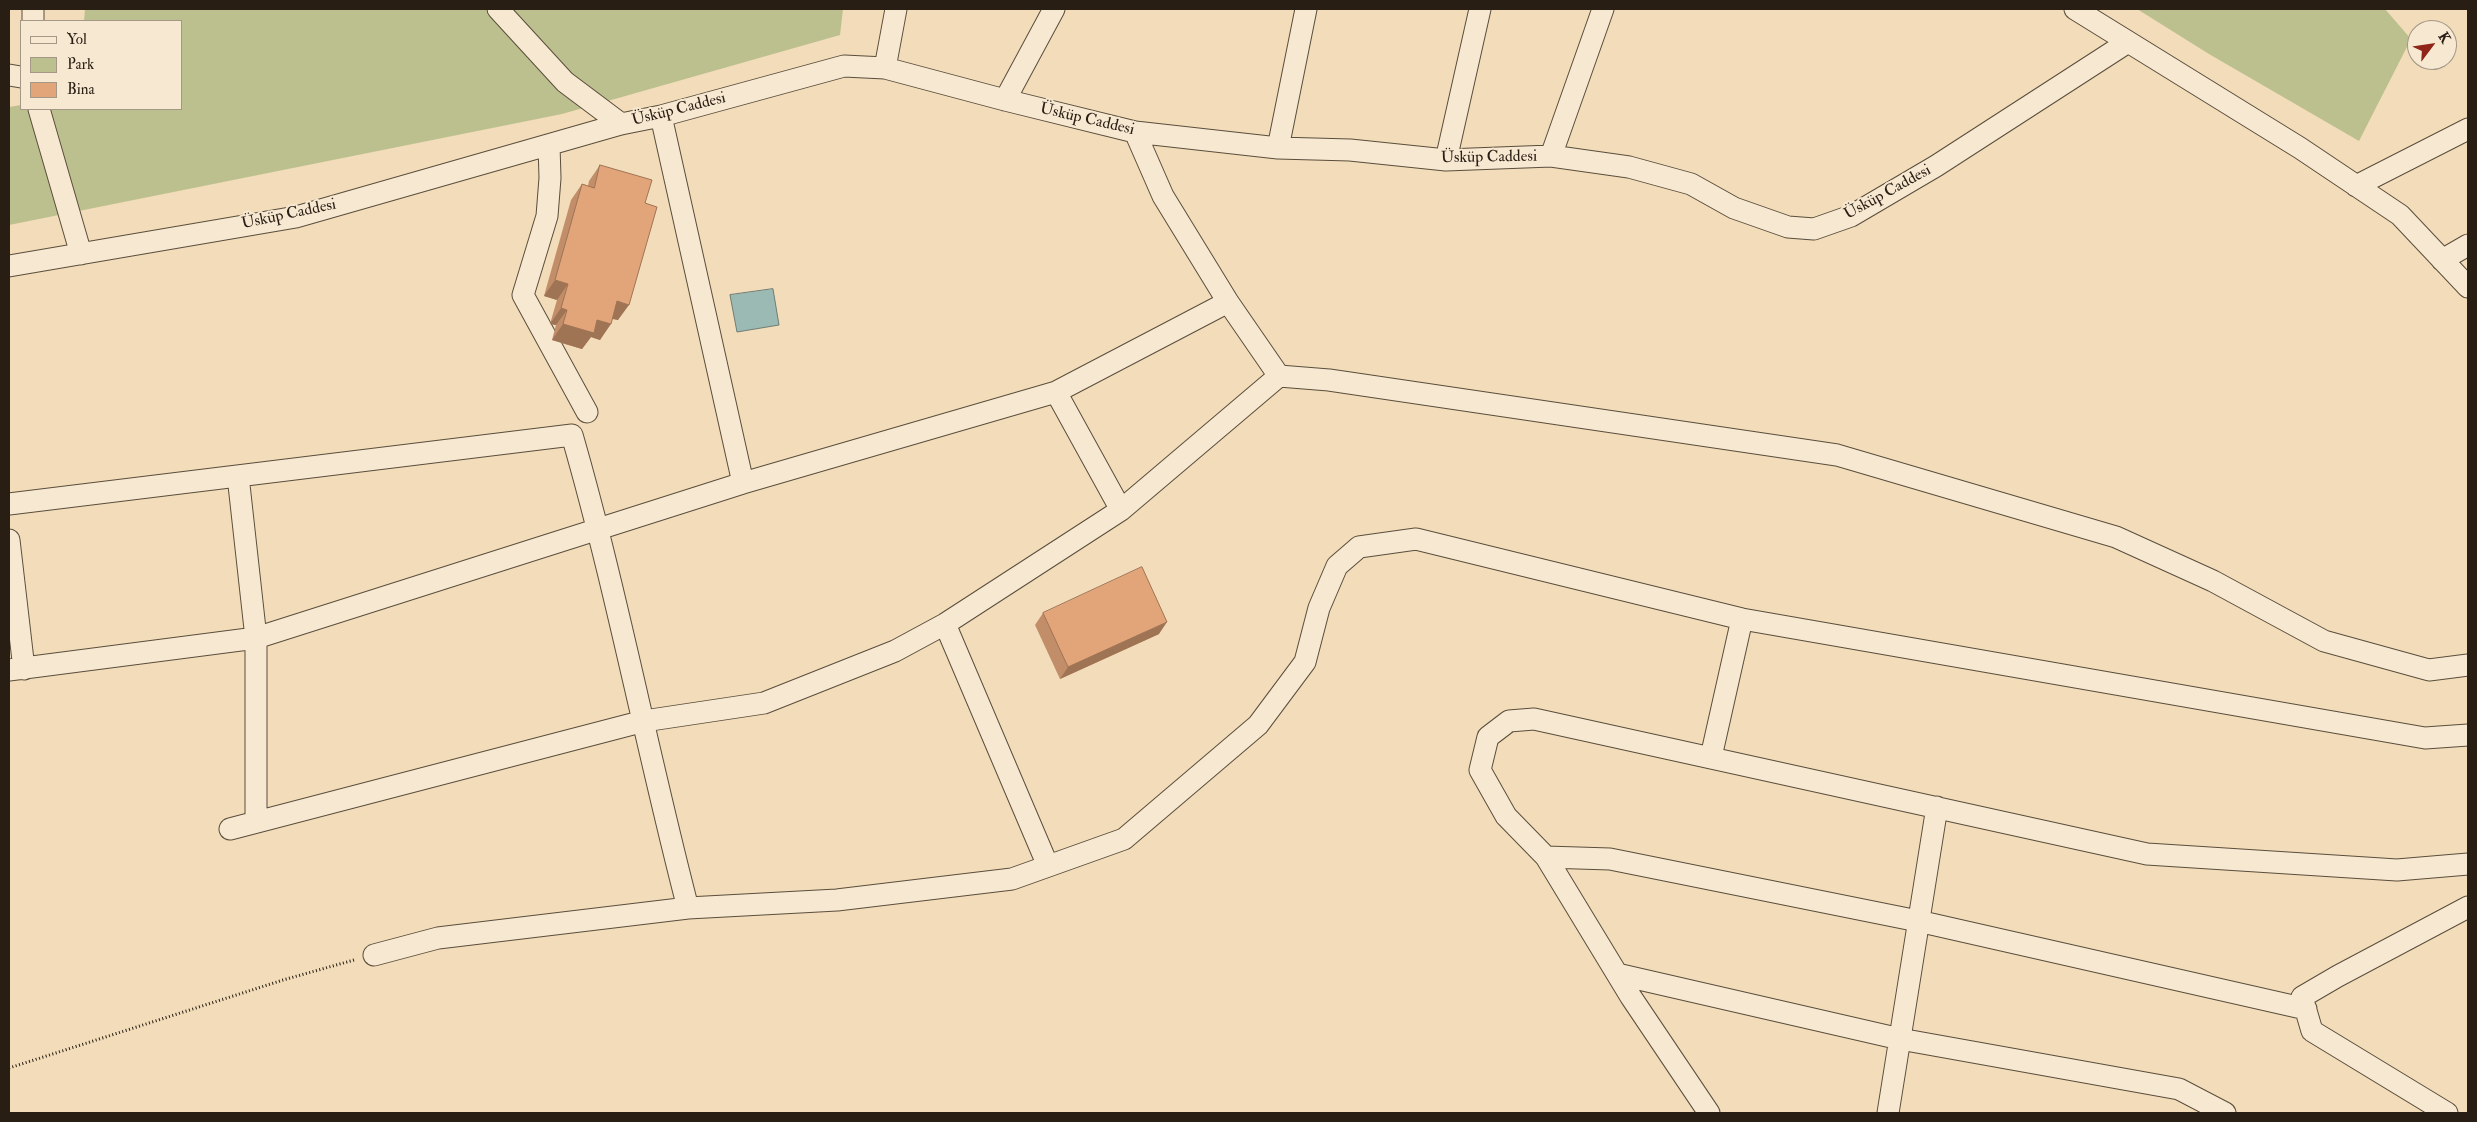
<!DOCTYPE html>
<html>
<head>
<meta charset="utf-8">
<style>
  body { margin:0 }
  #map { position:relative; width:2477px; height:1122px; overflow:hidden; background:#f2dcb9; font-family:"IM FELL Double Pica",serif }
  canvas { display:block }
  .frame { position:absolute; inset:0; border:10px solid #281e13; pointer-events:none }
  .legend { position:absolute; left:20px; top:20px; width:162px; height:90px; box-sizing:border-box; background:#f7e8d2; border:1px solid #a49786; margin:0; padding:6px 9px; list-style:none; font-size:15px; color:#281e13 }
  .legend li { display:flex; align-items:center; gap:10px; height:25px }
  .legend b { width:25px; border:1px solid #a49786 }
  .north { position:absolute; left:2407px; top:20px; width:50px; height:50px; box-sizing:border-box; background:#f7e8d2; border:1px solid #a49786; border-radius:50%; rotate:59deg; font-size:14px; font-weight:700; line-height:20px; text-align:center; color:#281e13 }
  .north::after { content:''; display:block; margin:auto; width:18px; height:22px; background:#8f2418; clip-path:polygon(50% 0,100% 100%,50% 72%,0 100%) }
</style>
</head>
<body>
<div id="map">
<canvas width="2477" height="1122"></canvas>
<div class="frame"></div>
<ul class="legend">
<li><b style="height:6px;background:#f7e8d2"></b>Yol</li>
<li><b style="height:14px;background:#bcc08f"></b>Park</li>
<li><b style="height:14px;background:#e2a57a"></b>Bina</li>
</ul>
<div class="north">K</div>
</div>
<script>
const ctx = document.querySelector('canvas').getContext('2d');
ctx.lineJoin = 'round';
function fillPath(path, color) { ctx.fillStyle = color; ctx.fill(path, 'evenodd'); }
function strokePath(path, color, width, dash) { ctx.strokeStyle = color; ctx.lineWidth = width; ctx.lineCap = dash ? 'butt' : 'round'; ctx.setLineDash(dash || []); ctx.stroke(path); }
function drawText(font, color, halo, rows, align = 'center') {
  ctx.font = font + ' "IM FELL Double Pica",serif'; ctx.lineWidth = 4; ctx.setLineDash([]); ctx.textBaseline = 'middle'; ctx.strokeStyle = halo; ctx.fillStyle = color; for (const [text, x, y, turn = 0] of rows) {
    ctx.save(); ctx.translate(x, y); ctx.rotate((+turn || 0) * Math.PI / 180); ctx.textAlign = isNaN(turn) ? turn : align; if (halo) ctx.strokeText(text, 0, 0); ctx.fillText(text, 0, 0); ctx.restore();
  }
}
const green = new Path2D(`
  M85,9H843L840,35L562,114L9,225V107L21,105V109H181V21H84Z
  M2137,9H2385L2411,39L2359,141L2209,54Z`);
const water = new Path2D(`
  M773,289L779,325L737,332L730,295Z`);
const path = new Path2D(`
  M9,1068L283,980L354,960`);
const minor = new Path2D(`
  M498,9L565,82L621,124
  M2075,9L2300,148L2400,215L2468,287
  M33,21V9
  M885,68L896,9
  M9,75L21,77
  M1005,100L1054,9
  M39,109L81,254
  M661,116L743,483
  M1135,132L1163,196L1228,302L1279,376
  M549,145L550,178L547,216L523,295L587,412
  M1278,148L1306,9
  M1551,156L1603,9
  M1446,160L1480,9
  M2356,186L2468,129
  M2442,260L2468,245
  M9,266L296,217L621,124L661,116L844,66L885,68L1005,100L1135,132L1278,148L1350,150L1446,160L1551,156L1629,167L1691,184L1734,208L1788,227L1814,229L1851,216L1936,166L2128,42
  M1056,392L1121,510
  M238,476L256,638V822
  M9,504L572,435C617,591 647,751 688,908L837,900L1012,879L1124,839L1258,725L1305,662L1319,608L1337,566L1359,547L1416,539L1742,619L2425,738L2468,735
  M9,540L24,669
  M945,624L1048,866
  M9,670L256,638L743,483L1056,392L1228,302
  M1711,757L1742,619
  M230,829L644,721L764,703L895,651L945,624L1121,510L1279,376L1329,380L1837,455L2116,537L2213,581L2324,641L2429,670L2468,665
  M1546,857L1610,859L1918,921L2306,1009
  M374,955L438,938L688,908
  M1617,974L1900,1039L2179,1089L2225,1113
  M1709,1113L1631,997L1546,857L1506,816L1480,770L1488,737L1509,721L1534,719L2147,854L2397,870L2468,864
  M1888,1113L1937,807
  M2447,1113L2312,1031L2302,997L2338,976L2468,907`);
const wall = new Path2D(`
  M600,165L645,203L618,320L612,319L600,340L591,337L582,349L552,340L556,325L550,324L557,300L544,296L571,200L582,184L588,186L589,181Z
  M1043,613L1159,634L1060,679L1035,625Z`);
const shadedWall = new Path2D(`
  M555,280L568,284L557,300L544,296Z
  M617,301L629,305L618,320L606,317Z
  M561,308L567,310L556,325L550,324Z
  M597,320L611,324L600,340L591,337L582,349L552,340L563,324Z
  M1167,622L1159,634L1060,679L1068,667Z`);
const building = new Path2D(`
  M600,165L652,180L645,203L657,207L629,305L617,301L611,324L597,320L594,333L563,324L567,310L561,308L568,284L555,280L582,184L594,188Z
  M1142,567L1167,622L1068,667L1043,613Z`);
const streetNames = [
  ["Üsküp Caddesi",679,110,-14],
  ["Üsküp Caddesi",1087,120,13],
  ["Üsküp Caddesi",1489,158,-1],
  ["Üsküp Caddesi",1888,193,-29],
  ["Üsküp Caddesi",289,215,-12]
];
fillPath(green, '#bcc08f');
fillPath(water, '#9cbab4');
strokePath(water, '#6e7c74', 1);
strokePath(minor, '#5a4e3c', 23);
strokePath(path, '#281e13', 3, [1, 2.5]);
strokePath(minor, '#f7e8d2', 21);
fillPath(wall, '#c28e69');
fillPath(shadedWall, '#9e7455');
fillPath(building, '#e2a57a');
strokePath(building, '#9e7455', 1);
drawText('16px', '#281e13', '#f7e8d2', streetNames);
</script>
</body>
</html>
